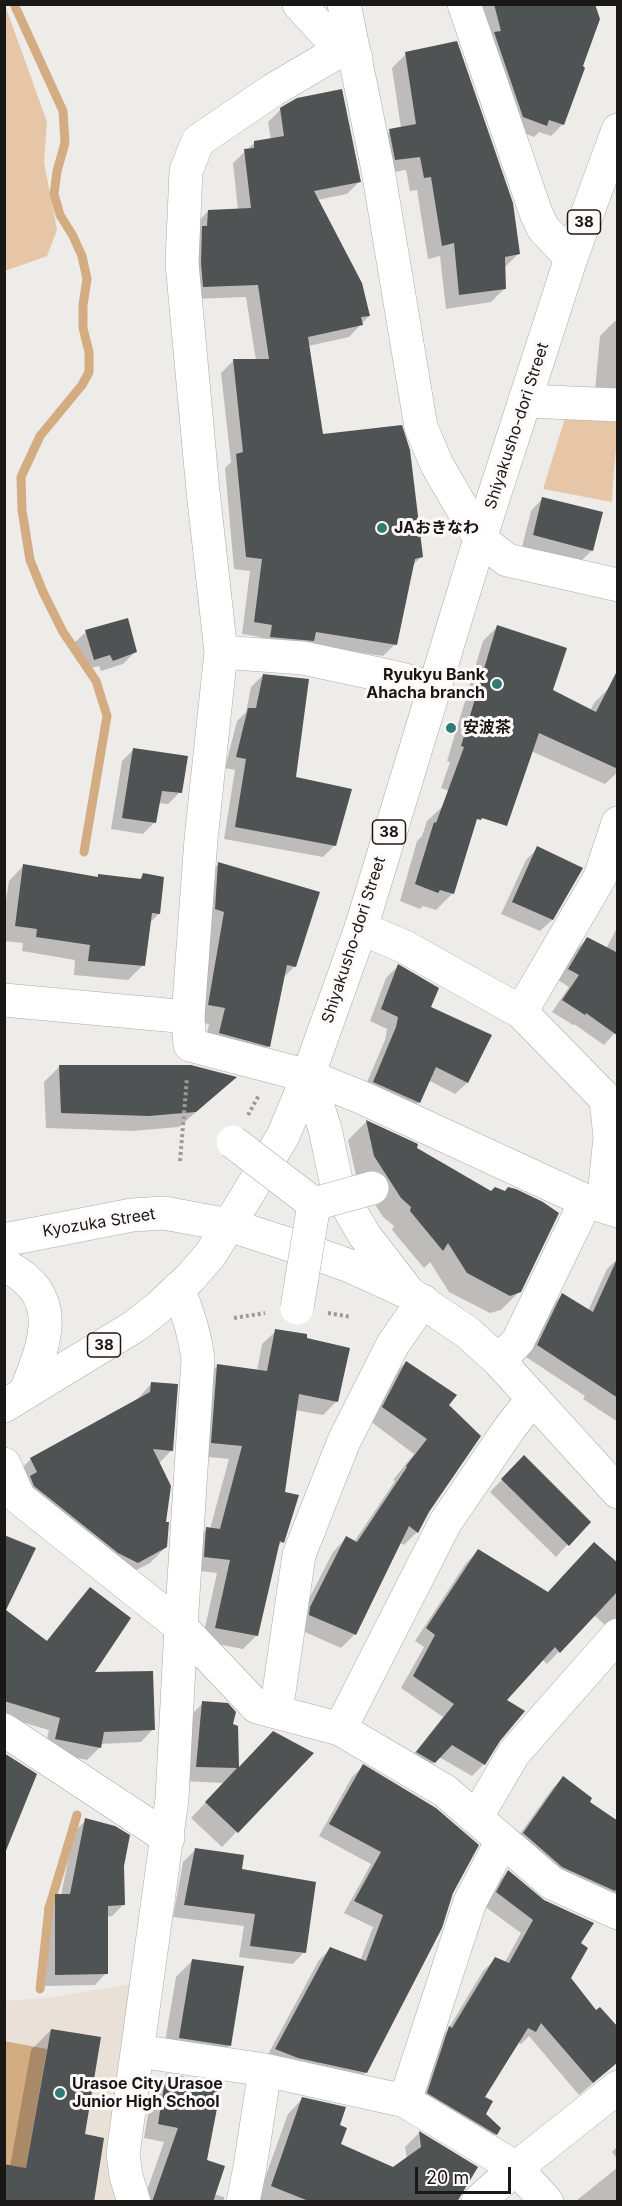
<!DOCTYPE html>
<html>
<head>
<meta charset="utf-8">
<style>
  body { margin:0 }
  #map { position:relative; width:622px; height:2206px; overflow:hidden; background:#eeece9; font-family:Inter,sans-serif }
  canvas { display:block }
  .frame { position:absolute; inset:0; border:6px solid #191817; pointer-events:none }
  .scale { position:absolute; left:415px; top:2167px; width:96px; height:27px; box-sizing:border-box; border:3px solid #191817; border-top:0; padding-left:8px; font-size:18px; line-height:21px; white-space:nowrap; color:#191817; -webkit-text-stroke:4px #fcf9f6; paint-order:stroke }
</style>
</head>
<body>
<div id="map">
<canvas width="622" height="2206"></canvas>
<div class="frame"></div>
<div class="scale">20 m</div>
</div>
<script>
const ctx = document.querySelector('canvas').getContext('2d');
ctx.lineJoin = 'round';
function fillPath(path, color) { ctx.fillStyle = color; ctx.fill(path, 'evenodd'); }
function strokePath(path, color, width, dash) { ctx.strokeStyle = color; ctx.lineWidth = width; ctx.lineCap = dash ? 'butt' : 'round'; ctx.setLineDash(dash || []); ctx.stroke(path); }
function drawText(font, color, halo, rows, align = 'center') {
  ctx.font = font + ' Inter,"Noto Sans JP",sans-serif'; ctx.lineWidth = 6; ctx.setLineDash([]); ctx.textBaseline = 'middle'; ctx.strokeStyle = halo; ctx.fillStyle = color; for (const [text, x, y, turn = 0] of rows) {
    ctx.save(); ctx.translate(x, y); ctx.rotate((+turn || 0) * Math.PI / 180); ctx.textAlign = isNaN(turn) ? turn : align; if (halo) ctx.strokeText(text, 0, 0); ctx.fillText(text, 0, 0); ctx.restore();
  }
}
const built = new Path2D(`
  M130,1984L123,2045L107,2141L116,2201L5,2202V2001L45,1998Z`);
const green = new Path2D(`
  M5,5L47,122L44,162L57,230L47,256L5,271Z
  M565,418L617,422C617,449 613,474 612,502L543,489Z`);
const water = new Path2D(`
  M4,2041L47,2049L26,2168L5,2164Z`);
const shadow = new Path2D(`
  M480,4H594L563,124L551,136L539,132L534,137L511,128Z
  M406,54L519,253L505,267V288L491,302L446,309L440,256L428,259L417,190L410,191L406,170L382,174L376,145L390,131L401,128L392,68Z
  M281,109L359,182L347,194L317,200L369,316L349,337L308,346L321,435L421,557L411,567L395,644L383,656L309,645L258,649L261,637L242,634L250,571L234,569L225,468L231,462L221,373L233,361H256L246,297L191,299L196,224L208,211L238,210L233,163L255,142L271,140L268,122Z
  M615,321H618V411L594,401L600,336Z
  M542,499L592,550L580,562L522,547L531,511Z
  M498,626L551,690L590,711L594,703L609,688L618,693V772L605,784L531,751L501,810L441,788L450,762L447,761L483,641Z
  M86,632L135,652L123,664L101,671L99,666L83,670L74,643Z
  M263,675L295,779L335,845L323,857L224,839L235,770L225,768L237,721L246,712L251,687Z
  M134,749L180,792L168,804L158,803L155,822L143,834L111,829L122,761Z
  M444,805L453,893L436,910L423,906L420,909L400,901L417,841L422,836L427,821Z
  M538,848L581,868L552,920L540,931L501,914L526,860Z
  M219,864L295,966L283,978L269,1046L253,1063L203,1050L209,1024L192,1021L202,880Z
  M23,866L96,878L99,876L139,880L144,875L159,914L149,923L143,965L128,980L74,975L75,960L22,951L23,943L4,941V912L9,881Z
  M618,926V1029L604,1045L574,1024L573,1025L552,1012L569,987L558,980L576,950L587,939L606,949Z
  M398,966L429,1008L467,1083L455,1094L428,1080L418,1103L407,1114L362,1094L385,1040L387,1029L370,1021L386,978Z
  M60,1066L219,1092L179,1127L132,1131L46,1128L44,1082Z
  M366,1122L415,1149L520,1291L501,1310L490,1313L449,1292L430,1262L424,1268L392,1230L394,1226L383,1217L356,1175L348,1140Z
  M618,1258V1422L583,1399L585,1396L526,1357L551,1307L562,1295L588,1311L607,1269Z
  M276,1331L348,1349L336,1402L323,1415L295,1410L283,1493L282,1542L277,1547L257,1635L243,1649L202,1641L217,1573L191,1570L193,1542L207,1529H210L229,1459L198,1456L204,1379L218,1365L257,1371L262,1344Z
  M406,1362L447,1405L428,1512L417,1532L404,1545L399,1542L354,1635L341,1648L296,1628L297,1622L333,1552L346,1538L354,1542L395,1481L393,1480L414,1454L370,1421L392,1376Z
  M151,1384L172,1450L158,1464L166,1547L150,1563L121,1578L15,1475L31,1459L135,1402Z
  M524,1457L588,1522L556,1557L490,1492Z
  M478,1551L547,1594L618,1565V1633L608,1628L594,1615L547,1664L542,1659L505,1700L499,1740L484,1764L472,1776L439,1757L422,1775L405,1765L443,1717L401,1688L424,1647L415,1641L466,1563Z
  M90,1589L93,1674L153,1729L141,1742L100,1744L99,1748L87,1760L44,1751L49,1730L4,1717V1611L46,1642L78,1601Z
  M203,1703L237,1727V1770L312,1753L222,1847L191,1818L224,1783L182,1781L188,1718Z
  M363,1766L452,1893L366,2072L354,2084L265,2060L319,1960L330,1949L360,1961L373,1927L344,1913L371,1864L319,1836L352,1777Z
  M563,1778L588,1803L618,1823V1897L512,1845L552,1789Z
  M86,1820L123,1866V1905L112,1916L107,1917L106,1973L95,1985L44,1986V1907L56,1895H61L74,1832Z
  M195,1850L241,1871L304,1952L293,1964L239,1957L244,1926L173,1917L183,1862Z
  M508,1872L579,1943L569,1979L618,2062L579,2095L529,2036L521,2044L517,2042L483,2097L484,2115L496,2134L483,2147L415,2106L437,2041L447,2031L483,1971L496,1958L505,1962L521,1933L484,1906L495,1885Z
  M193,1960L229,2045L213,2062L163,2054L176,1977Z
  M51,2030L83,2136L96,2177L10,2167L31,2050Z
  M167,2076L205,2161L214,2194L224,2197V2202H143L164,2142L144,2138L152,2090Z
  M302,2099L338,2126L339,2145L393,2168L407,2159L405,2147L419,2133L476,2167L455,2202L257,2200L288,2114Z
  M618,2146V2160L612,2152Z
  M618,2167V2202H576V2201Z`);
const stream = new Path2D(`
  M14,4L63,111L65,143L57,171L54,194L60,215L73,236L82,256L87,279L83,305V328L89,352V372L82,385L40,436L21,477L22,510L30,560L43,592L63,632L96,681L107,716L84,852
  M40,1989L49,1908L77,1815`);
const building = new Path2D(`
  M494,4H595L600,19L583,66L585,68L564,125L549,120L547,126L523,117L494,32L501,31Z
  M457,41L513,203L520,254L505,257L506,289L459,295L454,243L442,246L431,177L424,178L420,157L395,160L389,129L416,124L405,52Z
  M342,89L361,182L314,191L362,283L370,316L361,317L363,325L308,337L323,434L402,425L410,450L423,557L415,559L397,645L316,632L314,641L270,637L272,625L254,622L262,559L246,557L236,454L243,452L233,359H269L258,285L203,287L201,263L202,226H207L208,210L251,208L244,149L254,148V141L284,136L280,108L283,106L297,98Z
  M542,497L603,512L593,551L533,535Z
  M128,618L137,652L113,661L110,655L94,660L85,630Z
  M497,625L567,648L553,690L596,712L618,669V769L539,733L507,826L482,818L481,820L477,819L454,894L440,890L438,893L415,884L434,822L436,823L464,747L461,746Z
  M263,674L309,679L296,777L352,789L336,846L235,827L246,759L236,757L248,708H256Z
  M133,748L188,756L182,793L162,791L156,823L122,818Z
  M537,846L583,868L553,920L512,902Z
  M218,862L320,892L296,967L287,965L270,1047L219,1033L225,1008L208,1005L224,912L215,909Z
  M23,864L98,877V874L141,879L143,873L164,877L160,914L152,913L145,966L88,961L90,945L36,937L37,929L15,926Z
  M587,937L618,953V1036L586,1013L585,1015L562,1000L579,975L568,969Z
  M398,964L439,988L431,1007L492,1035L468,1083L436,1067L420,1103L373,1082L396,1027L398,1017L381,1009Z
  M59,1065H191L237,1077L196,1112L149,1116L61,1113Z
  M366,1120L418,1144L417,1148L491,1191L495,1187L505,1191L508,1187L516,1189L543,1202L559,1213L521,1292L510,1296L467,1273L448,1243L443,1251L410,1211L411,1207L401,1198L374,1156Z
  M618,1257V1398L537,1345L562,1293L593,1312Z
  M275,1329L307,1334V1338L350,1348L338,1402L299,1394L285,1492L299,1495L284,1543L280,1541L258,1636L215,1628L230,1560L204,1557L206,1527L220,1529L242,1446L211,1443L217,1364L267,1371Z
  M406,1361L457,1395L449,1405L481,1436L429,1512L418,1533L409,1526L356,1635L309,1615L310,1607L346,1536L357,1542L407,1467L406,1466L427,1439L382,1407Z
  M151,1382L178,1384L173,1451L153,1449L171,1486L166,1522H169L167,1547L138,1563L118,1553L34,1486L30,1476L37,1472L30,1458L150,1392Z
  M524,1455L591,1522L569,1546L501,1479Z
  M4,1535L36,1548L6,1610L47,1641L90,1587L131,1618L95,1672L153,1671L155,1730L104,1732L101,1748L55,1739L60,1718L4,1701Z
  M594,1542L618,1563V1591L560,1653L555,1647L507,1700L525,1711L500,1741L485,1765L452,1745L435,1763L416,1752L454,1704L413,1676L435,1635L426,1628L478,1549L548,1592Z
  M202,1701L228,1703L236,1712L233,1724L238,1726L239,1767L273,1731L314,1753L238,1833L205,1802L237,1768L196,1767Z
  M4,1753L37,1774L5,1853H4Z
  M363,1764L436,1808L479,1845L453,1893L442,1928L367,2073L298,2058L275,2049L330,1947L366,1961L383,1915L354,1901L381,1852L329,1824Z
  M563,1776L592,1798L590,1802L618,1821V1887L615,1891L562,1867L523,1833Z
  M85,1818L115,1826L130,1835L124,1866L125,1905L108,1906V1974L55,1975V1894H70Z
  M195,1848L244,1855L242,1869L316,1882L306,1953L250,1946L255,1914L184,1905Z
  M508,1870L544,1900L594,1923L581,1943L588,1948L571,1978L596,2010L600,2007L618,2027V2062L593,2083L541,2023L536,2032L528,2028L485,2097L493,2101L486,2114L501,2128L497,2135L427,2093L449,2026L452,2028L495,1957L509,1963L533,1920L496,1892Z
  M192,1959L244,1966L231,2046L179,2038Z
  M51,2029L101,2037L85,2134L104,2138L94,2202H4V2164L26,2168Z
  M166,2074L222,2083L207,2160L225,2166L213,2202H152L178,2128L158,2124Z
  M302,2097L346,2107L340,2125L347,2128L341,2144L393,2167L421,2147L419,2131L478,2167L457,2202H311L271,2186Z`);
const path = new Path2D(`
  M248,1115L259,1095
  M180,1161L187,1078
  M328,1313L351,1317
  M234,1318L265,1313`);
const minor = new Path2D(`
  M299,4L341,50L356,58
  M344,4L378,170L421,427L437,465L480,539L507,560L618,585
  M464,4L536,213L543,228L571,258
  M526,401L618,405
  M221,652L303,658L397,678L433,688
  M361,928L405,947L521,1012
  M4,1000L188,1017L190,1045L308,1076L363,1098L586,1201L618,1211
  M188,1017L201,839L221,652L203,491L182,263L186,171L198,141L273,90L341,50
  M603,1206L610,1137L606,1099L521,1012L600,877L618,823
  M499,1361L518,1341L586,1201
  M4,1464L19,1498L181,1627L257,1707L340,1729L445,1791L552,1883L618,1913
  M276,1712L299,1555L344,1441L393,1344L423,1301
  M340,1729L445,1523L509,1429L533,1398
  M4,1730L168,1838
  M476,1818L514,1753L618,1635
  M138,2051L265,2070
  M405,2101L470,1902L502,1841
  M134,2202L126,2176L123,2154L172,1799L181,1627L198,1359C195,1334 188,1312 178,1289
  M243,2202L250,2167L265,2070L405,2101L516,2168L547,2202
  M478,2202L516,2168L618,2087`);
const major = new Path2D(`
  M308,1076L325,1129L338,1190L365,1236L406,1289
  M4,1240L132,1215L164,1213L229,1225L294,1246L350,1266L409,1293L467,1332L499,1361L618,1492
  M4,1265C66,1295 45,1344 25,1393
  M4,1406L135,1326L159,1307L191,1277L210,1255L229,1225L283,1136L308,1076L361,928L480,539L571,258L618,130`);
const minorBridge = new Path2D(`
  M233,1142L314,1204
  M297,1308L314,1204L372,1188`);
const markers = [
  [382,528,6,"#327a74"],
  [497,684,6,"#327a74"],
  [451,728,6,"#327a74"],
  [60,2093,6,"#327a74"]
];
const shields = [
  [584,222,33],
  [389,832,33],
  [104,1345,33]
];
const shieldNames = [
  ["38",584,222],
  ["38",389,832],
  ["38",104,1345]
];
const streetNames = [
  ["Shiyakusho-dori Street",517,426,-72],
  ["Shiyakusho-dori Street",354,940,-72],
  ["Kyozuka Street",99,1223,-9]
];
const poiNames = [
  ["JAおきなわ",394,528],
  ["Ryukyu Bank",485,675,"right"],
  ["Ahacha branch",485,693,"right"],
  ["安波茶",463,728],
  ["Urasoe City Urasoe",72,2084],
  ["Junior High School",72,2102]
];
fillPath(built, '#e9e0d8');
fillPath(green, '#e6c6a7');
fillPath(water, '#d4ac81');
fillPath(shadow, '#0003');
strokePath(stream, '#d4ac81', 9);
fillPath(building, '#4f5353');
strokePath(minor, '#acaaa7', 34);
strokePath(major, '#acaaa7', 34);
strokePath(path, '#9b9a97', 4, [3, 3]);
strokePath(minor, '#fff', 33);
strokePath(major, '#fff', 33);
strokePath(minorBridge, '#acaaa7', 34, []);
strokePath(minorBridge, '#fff', 33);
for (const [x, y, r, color] of markers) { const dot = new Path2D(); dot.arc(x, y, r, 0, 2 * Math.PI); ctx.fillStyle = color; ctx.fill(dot); strokePath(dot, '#fcf9f6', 2); }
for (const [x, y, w] of shields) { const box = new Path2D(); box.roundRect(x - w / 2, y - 12, w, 24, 4.5); ctx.fillStyle = '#fcf9f6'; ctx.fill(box); strokePath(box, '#191817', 1.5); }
drawText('bold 15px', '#191817', null, shieldNames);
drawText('16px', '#191817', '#fcf9f6', streetNames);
drawText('bold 16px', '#191817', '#fcf9f6', poiNames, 'left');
</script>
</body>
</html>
